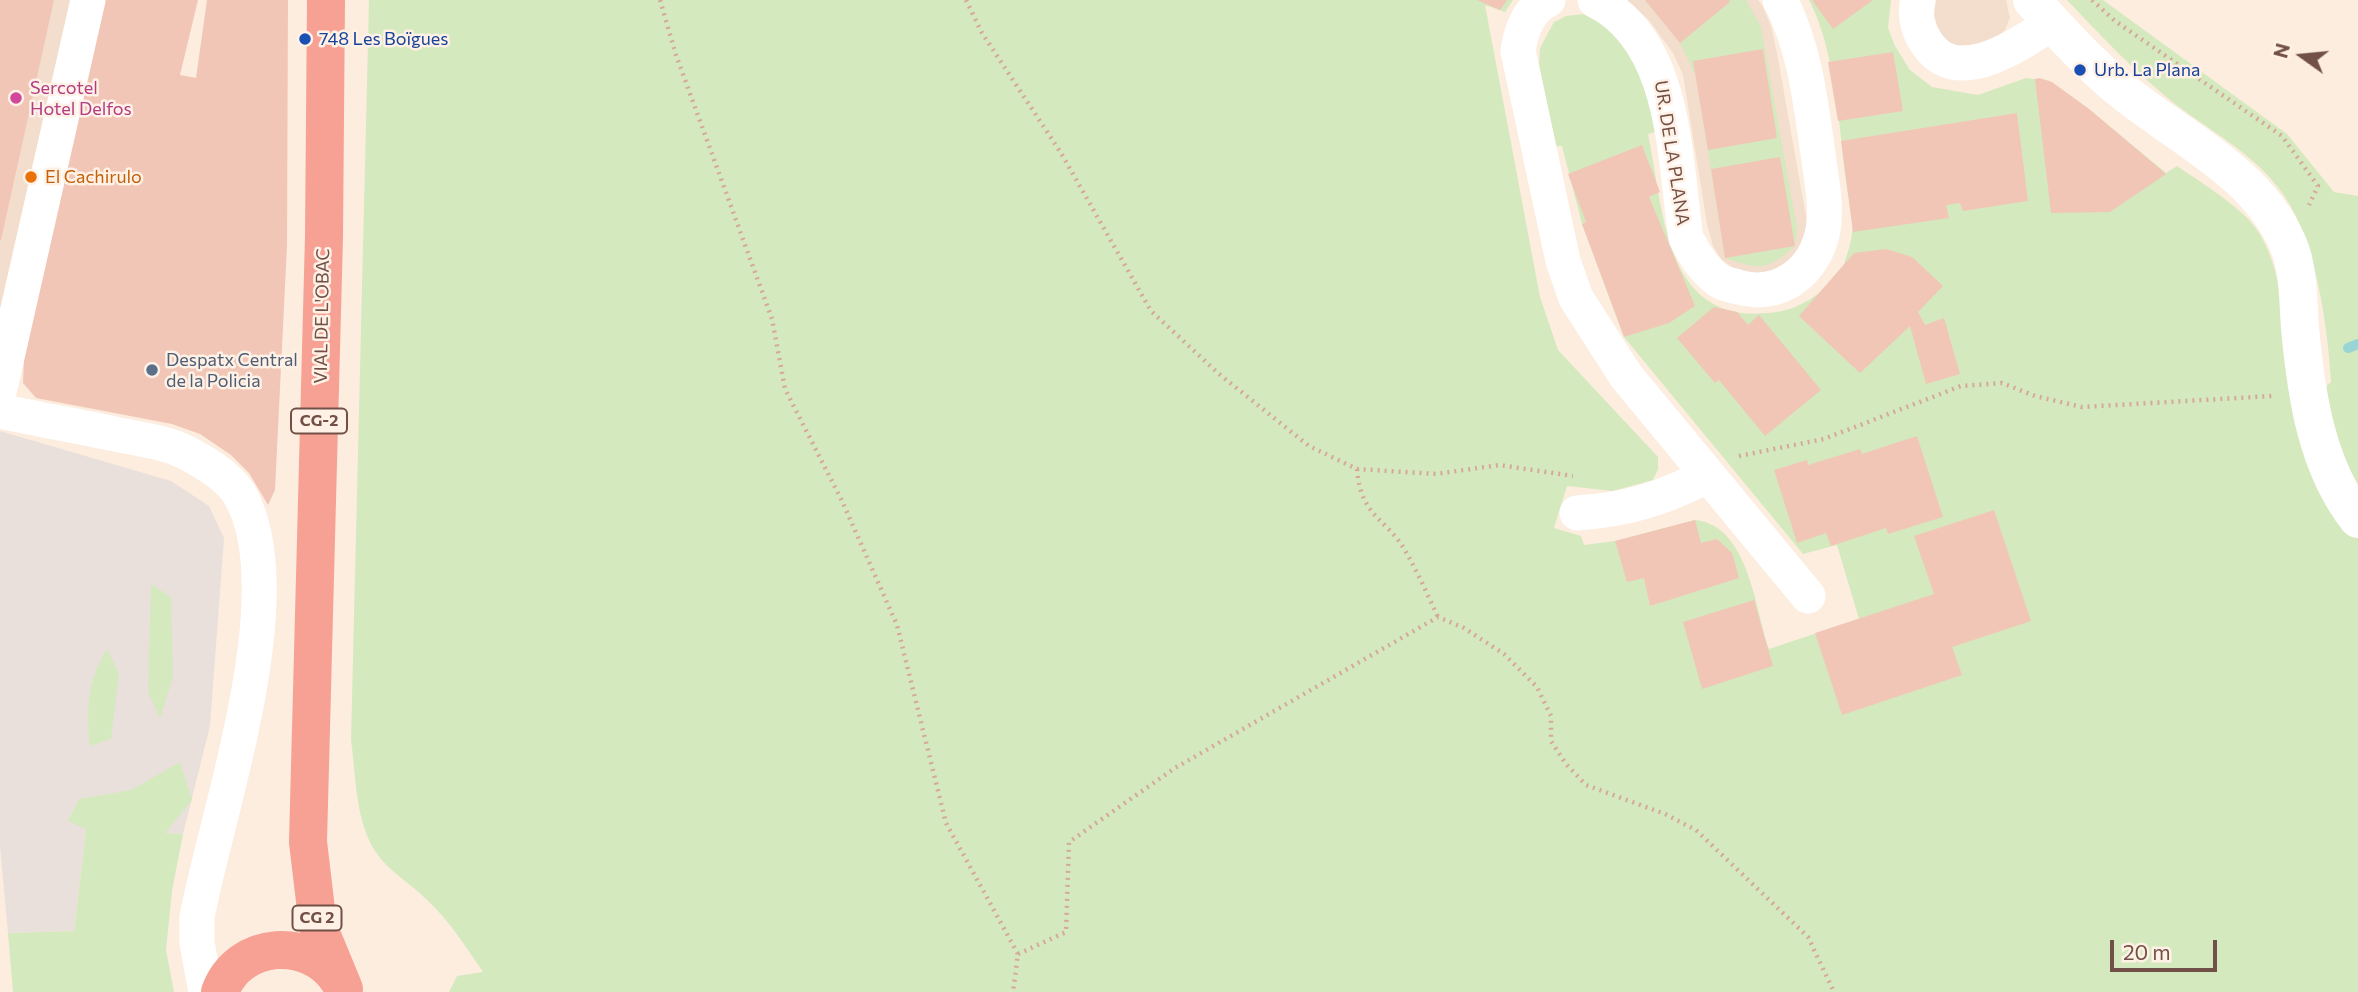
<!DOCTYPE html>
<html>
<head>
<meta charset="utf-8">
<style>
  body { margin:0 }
  #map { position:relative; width:2358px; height:992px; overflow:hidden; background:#fceddf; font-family:Commissioner,sans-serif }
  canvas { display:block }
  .north { position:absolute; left:2267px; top:21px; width:70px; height:70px; -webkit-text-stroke:5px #fff1e5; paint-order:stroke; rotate:285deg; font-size:19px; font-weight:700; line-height:28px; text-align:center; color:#725047 }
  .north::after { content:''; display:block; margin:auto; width:24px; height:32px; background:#725047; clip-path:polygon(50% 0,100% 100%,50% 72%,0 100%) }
  .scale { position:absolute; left:2110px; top:940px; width:107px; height:32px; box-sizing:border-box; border:4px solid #725047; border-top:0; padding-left:9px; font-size:21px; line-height:24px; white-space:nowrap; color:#725047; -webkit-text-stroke:5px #fff1e5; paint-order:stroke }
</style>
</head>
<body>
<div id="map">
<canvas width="2358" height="992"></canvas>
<div class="north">N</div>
<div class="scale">20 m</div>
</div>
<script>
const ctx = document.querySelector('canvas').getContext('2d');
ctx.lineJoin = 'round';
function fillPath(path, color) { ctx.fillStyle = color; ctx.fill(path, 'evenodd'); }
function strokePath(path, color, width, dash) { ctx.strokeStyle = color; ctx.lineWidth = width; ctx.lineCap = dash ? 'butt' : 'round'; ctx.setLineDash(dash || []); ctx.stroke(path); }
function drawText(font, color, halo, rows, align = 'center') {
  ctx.font = font + ' Commissioner,sans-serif'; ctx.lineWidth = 5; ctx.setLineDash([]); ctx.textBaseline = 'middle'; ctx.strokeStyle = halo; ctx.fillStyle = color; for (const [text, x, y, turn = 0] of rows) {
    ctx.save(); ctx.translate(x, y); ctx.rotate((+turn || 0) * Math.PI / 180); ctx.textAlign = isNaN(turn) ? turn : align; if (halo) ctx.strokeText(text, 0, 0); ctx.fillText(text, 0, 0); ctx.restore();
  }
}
const residential = new Path2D(`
  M0,0H74L0,318Z
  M1625,0H1758L1762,5L1771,26L1777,53L1809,233L1802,252L1772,274L1753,275L1735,269L1721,259L1713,246L1707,224L1683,75L1673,53L1648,19Z
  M1936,0H2006L2010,18L2005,30L1990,44L1949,46L1933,26Z`);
const industrial = new Path2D(`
  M0,431L171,481L209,506L224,538L210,726L183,834L86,829L74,931L8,933L0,846Z`);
const green = new Path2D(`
  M369,0H1513L1505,12L1485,5L1540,297L1558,350L1658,457V469L1653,480L1613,491L1567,486L1554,528L1581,536L1584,545L1615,541L1695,520C1749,525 1755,610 1769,649L1859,619L1837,545L1803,554L1624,337L1582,224L1562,146H1556L1539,65L1540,48L1554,22L1566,16L1583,14L1608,27L1640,61L1656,132L1648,134C1665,216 1664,333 1782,311C1804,307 1835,285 1844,264C1847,255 1851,243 1852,234C1854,218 1848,197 1846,181C1839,126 1835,49 1809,0H1891L1888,28L1895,46L1910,70L1932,87L1978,95L2026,78L2049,81L2089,109L2166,173L2177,166C2199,181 2223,196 2243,214C2294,260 2279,354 2296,415L2331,382C2328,328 2316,242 2285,197C2259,157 2212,132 2175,104C2136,73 2101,36 2067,0H2103L2287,134L2334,192L2358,196V992H449L457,976L483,972C466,947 449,920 426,899C410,883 388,871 375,851C355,819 356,776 351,740Z
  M1645,0H1746L1761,27L1797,228L1795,246C1768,271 1759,270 1725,258L1696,76L1680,43Z
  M151,584L171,597L173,677L160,719L148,692Z
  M107,649L119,674L111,739L90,746C86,710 87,681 107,649Z
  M180,762L192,800L165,833L183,834L172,891L166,950L174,992H13L8,933L74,931L86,829L68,821L79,799L131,790Z`);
const stream = new Path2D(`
  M2348,348L2358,344`);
const building = new Path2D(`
  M0,0H54L1,240H0Z
  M96,0H198L180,75L196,78L207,0H288L287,245L275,490L268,505L249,473L231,455L200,434L172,424L36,398L23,383L24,357Z
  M1477,0H1507L1500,10Z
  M1645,0H1729L1730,2L1680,43Z
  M1812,0H1873L1833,29Z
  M1763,49L1777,138L1708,150L1693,61Z
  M1893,52L1903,111L1838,121L1828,62Z
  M2040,78L2052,82L2089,109L2166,174L2110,212L2051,213L2035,79Z
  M2017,113L2028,201L1963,211L1960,203L1946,205L1949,218L1853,232L1841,141Z
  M1642,145L1660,192L1649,197L1695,306L1669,323L1624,337L1582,224L1586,222L1568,174Z
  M1780,157L1795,246L1725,258L1711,169Z
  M1886,249L1912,257L1943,286L1918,312L1925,325L1944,318L1960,374L1926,384L1910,326L1860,373L1799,316L1854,253Z
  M1714,307L1737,312L1748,325L1759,315L1821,390L1765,436L1719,380L1715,383L1677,338Z
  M1917,436L1943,517L1888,534L1886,528L1831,546L1826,533L1797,543L1774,470L1807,460L1808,465L1860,449L1862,454Z
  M1994,510L2031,621L1952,647L1962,675L1842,715L1815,633L1934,594L1914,536Z
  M1695,520L1701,543L1717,539L1732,553L1739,578L1650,606L1644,578L1627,582L1615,541Z
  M1754,600L1773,666L1702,689L1683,622Z`);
const path = new Path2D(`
  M660,0L676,55L772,319L785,389L842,501L897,625L946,823L1018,954L1013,992
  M966,0L982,33L1061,153L1151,311L1219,374L1309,446L1357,469L1436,474L1499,465L1573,476
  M2092,0L2115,21L2282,136L2318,186L2309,205
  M1739,456L1824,439L1961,386L2002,383L2035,396L2082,407L2272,396
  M1357,469C1361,518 1386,517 1406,552C1418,573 1428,596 1438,617
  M1018,954L1066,932L1069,842L1175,768L1438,617L1464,628L1504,654L1537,687L1551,716V741L1566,764L1586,785L1665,814L1696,830L1808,937L1834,992`);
const street = new Path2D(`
  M1548,0C1529,9 1521,31 1518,51L1563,261L1576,298L1626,376L1808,596
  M1595,0C1677,41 1674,158 1686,238C1694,254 1703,269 1718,280C1723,284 1731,285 1738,287C1779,299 1815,272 1823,230C1827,207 1822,183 1819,161C1811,106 1806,50 1780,0
  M1918,0C1914,14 1918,30 1926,42C1956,90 2019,44 2052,23
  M0,388L88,0
  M0,411C38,419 77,426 115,434C138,439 166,442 187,453C204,462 230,478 240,495C295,593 217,811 197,917V943L206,992
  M1577,513C1626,510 1665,498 1708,475`);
const secondary = new Path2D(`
  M2032,0C2058,30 2084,58 2114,84C2172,134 2256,169 2288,244C2299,269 2298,301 2300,328C2306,393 2316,466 2358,519`);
const highway = new Path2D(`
  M326,0L324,236L308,842L318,926L344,989
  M220,992C239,940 311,936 339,981`);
const markers = [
  [305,39,7,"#1a4fb4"],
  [2080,70,7,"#1a4fb4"],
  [16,98,7,"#d1479c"],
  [31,177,7,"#e8710a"],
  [152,370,7,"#5c6f8a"]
];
const shields = [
  [319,421,56],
  [317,918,49]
];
const shieldNames = [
  ["CG-2",319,421],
  ["CG 2",317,918]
];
const transitNames = [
  ["748 Les Boïgues",319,39],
  ["Urb. La Plana",2094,70]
];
const hotelNames = [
  ["Sercotel",30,88],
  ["Hotel Delfos",30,109]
];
const streetNames = [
  ["UR. DE LA PLANA",1672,153,81],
  ["VIAL DE L'OBAC",322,316,-89]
];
const foodNames = [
  ["El Cachirulo",45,177]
];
const serviceNames = [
  ["Despatx Central",166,360],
  ["de la Policia",166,381]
];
fillPath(residential, '#f3ddcd');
fillPath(industrial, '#eae0db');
fillPath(green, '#d5e9be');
strokePath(stream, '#9ad5d6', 10);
fillPath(building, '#f1c6b7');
strokePath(path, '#d5a99a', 4.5, [2, 5]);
strokePath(street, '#fff', 35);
strokePath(secondary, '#fff', 38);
strokePath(highway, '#f7a195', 38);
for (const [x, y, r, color] of markers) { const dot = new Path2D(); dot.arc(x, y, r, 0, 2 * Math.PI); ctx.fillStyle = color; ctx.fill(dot); strokePath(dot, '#fff1e5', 2.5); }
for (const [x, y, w] of shields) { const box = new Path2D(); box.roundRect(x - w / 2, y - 12.5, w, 25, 5); ctx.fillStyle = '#fff1e5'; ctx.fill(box); strokePath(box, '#725047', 2); }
drawText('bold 16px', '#725047', null, shieldNames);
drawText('18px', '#164399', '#fff1e5', transitNames, 'left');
drawText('18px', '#b23c85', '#fff1e5', hotelNames, 'left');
drawText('18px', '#725047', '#fff1e5', streetNames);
drawText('18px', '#c56008', '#fff1e5', foodNames, 'left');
drawText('18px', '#4e5e75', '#fff1e5', serviceNames, 'left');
</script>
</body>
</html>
